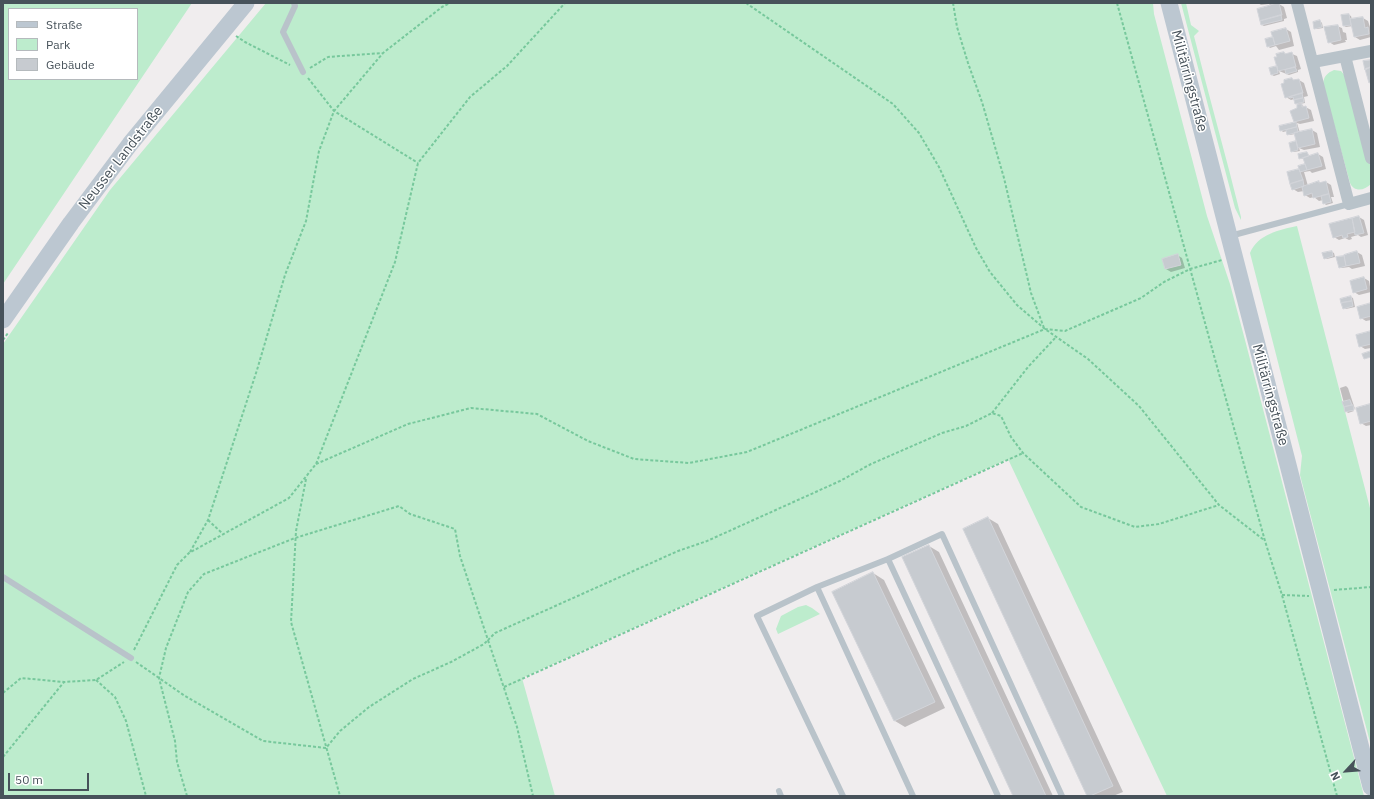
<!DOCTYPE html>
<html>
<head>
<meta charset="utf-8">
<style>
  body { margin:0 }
  #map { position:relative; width:1374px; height:799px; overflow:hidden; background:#f0edee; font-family:"IBM Plex Sans",sans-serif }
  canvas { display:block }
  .frame { position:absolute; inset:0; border:4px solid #47525a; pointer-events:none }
  .legend { position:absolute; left:8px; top:8px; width:130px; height:72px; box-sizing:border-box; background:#fff; border:1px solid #b5babd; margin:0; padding:5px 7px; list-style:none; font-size:12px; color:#47525a }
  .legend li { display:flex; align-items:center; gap:8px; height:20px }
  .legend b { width:20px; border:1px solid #b5babd }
  .north { position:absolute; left:1326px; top:751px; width:40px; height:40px; -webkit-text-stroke:3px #fff; paint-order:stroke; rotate:244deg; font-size:11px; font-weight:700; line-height:16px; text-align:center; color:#47525a }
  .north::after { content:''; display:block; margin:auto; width:14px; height:18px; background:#47525a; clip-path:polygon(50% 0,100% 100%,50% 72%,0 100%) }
  .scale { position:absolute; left:8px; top:773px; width:81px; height:18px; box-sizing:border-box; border:2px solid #47525a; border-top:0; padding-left:5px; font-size:12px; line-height:14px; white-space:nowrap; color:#47525a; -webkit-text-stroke:3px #fff; paint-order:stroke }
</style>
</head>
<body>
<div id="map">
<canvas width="1374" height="799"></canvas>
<div class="frame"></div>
<ul class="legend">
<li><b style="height:5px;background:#bcc7d1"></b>Straße</li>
<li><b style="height:11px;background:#bdeccd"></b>Park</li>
<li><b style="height:11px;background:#c7cbd0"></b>Gebäude</li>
</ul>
<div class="north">N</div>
<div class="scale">50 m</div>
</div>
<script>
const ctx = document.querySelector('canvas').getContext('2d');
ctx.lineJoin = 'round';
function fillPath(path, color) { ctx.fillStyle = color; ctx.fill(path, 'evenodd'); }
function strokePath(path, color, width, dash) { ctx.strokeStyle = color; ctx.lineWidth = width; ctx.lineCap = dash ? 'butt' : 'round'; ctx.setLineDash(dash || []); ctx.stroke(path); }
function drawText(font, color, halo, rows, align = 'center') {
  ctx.font = font + ' "IBM Plex Sans",sans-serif'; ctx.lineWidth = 3; ctx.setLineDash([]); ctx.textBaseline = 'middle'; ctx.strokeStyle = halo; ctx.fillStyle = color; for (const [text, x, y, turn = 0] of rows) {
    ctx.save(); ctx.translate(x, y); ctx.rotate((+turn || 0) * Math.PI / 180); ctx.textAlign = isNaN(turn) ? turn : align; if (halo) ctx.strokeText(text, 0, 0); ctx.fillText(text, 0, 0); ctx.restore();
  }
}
const green = new Path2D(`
  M3,3H192L3,284ZM9,9H137V79H9Z
  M266,3H1153L1154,14L1207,216L1230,284L1245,340L1364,796H1167L1008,459L522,678L555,796H3V344L110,190Z
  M1181,3H1186L1191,25L1199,31L1194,36C1209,97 1226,156 1241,217V220L1235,208Z
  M1334,70L1341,71L1348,79L1371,168V184C1364,191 1354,192 1350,183L1323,84C1324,76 1327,73 1334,70Z
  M1297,226L1371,512V746L1300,475L1302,456L1250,253C1258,234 1279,230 1297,226Z
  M806,605L812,608L820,614L778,634L776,629L781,616L798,607Z`);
const shadow = new Path2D(`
  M1258,3L1279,4L1284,7L1287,18L1284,19V21L1264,26L1262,25L1271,6L1269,4L1261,5Z
  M1349,15L1351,16L1352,20L1363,18L1368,21L1371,30V37L1360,40L1355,37L1353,26L1346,27L1344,26L1342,16Z
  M1320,21L1322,23L1323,28L1317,29L1315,28Z
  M1337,26L1342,28L1343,32L1346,33L1347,40H1345L1346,42L1334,45L1329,42Z
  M1286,29L1291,32L1294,46L1279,50L1276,46L1270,48L1268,46L1272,38Z
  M1284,53L1288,55L1292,54L1297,56L1301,69L1298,70V72L1289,75L1279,71L1280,74L1274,76L1272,75L1278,66Z
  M1292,79L1295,81L1299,80L1304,83L1308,96L1304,97L1305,103L1300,104L1311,110L1314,121L1300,124L1297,123L1300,133L1312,130L1317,133L1320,147L1304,150L1299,148L1300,151L1294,152L1292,151L1296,142L1298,144L1295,134L1290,135L1288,134L1287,131L1283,132L1281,130L1295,123L1291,112L1298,108L1300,106L1296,104L1294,99L1291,100L1286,97Z
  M1307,153L1310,157L1318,154L1323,157L1326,169L1312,173L1310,171L1304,172L1308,186L1319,182H1326L1331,185L1334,197H1331L1333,203L1326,205L1324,203L1323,200L1319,201L1314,197L1310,198L1305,195L1304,191L1298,192L1293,189L1301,169L1306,165L1304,159L1300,158Z
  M1359,217L1364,220L1368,235L1361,237L1358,235L1351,237L1352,239L1349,240L1345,238L1339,240L1334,237L1331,224Z
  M1332,252L1334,253L1335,257L1327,259L1325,258Z
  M1357,252L1362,255L1365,266L1352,269L1349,267L1342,268L1340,267L1344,257L1345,258Z
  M1177,255L1182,258L1185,268L1171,272L1166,269Z
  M1364,278L1369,281L1371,292L1359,295L1354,292Z
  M1351,297L1353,298L1355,307L1346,309L1344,308Z
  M1371,305V320L1366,321L1361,318Z
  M1371,332V348L1365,349L1360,346Z
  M1346,386L1348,388L1355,409L1371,405V425L1366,426L1361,423L1357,410L1350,406L1349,408L1354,411L1348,413L1346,411L1340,388Z
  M988,518L998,524L1123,792L1113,796H1088Z
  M929,546L939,552L1053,796H1014Z
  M873,573L884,580L945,708L905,727L895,721Z`);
const building = new Path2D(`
  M1279,3L1282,15L1260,21L1257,9Z
  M1349,14L1351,25L1343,26L1341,15Z
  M1281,15L1282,20L1261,25L1260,21Z
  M1363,17L1365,28L1368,27L1369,34L1354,37L1350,19Z
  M1320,20L1322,27L1314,29L1313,22Z
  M1338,25L1341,40L1328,43L1324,27Z
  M1286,28L1290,41L1275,45L1271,32Z
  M1273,37L1275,45L1267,47L1265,39Z
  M1284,52L1285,54L1292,52L1296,67L1278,71L1274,57H1277L1276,54Z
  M1371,60V67L1365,70L1363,61Z
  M1277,66L1278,73L1271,75L1269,68Z
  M1295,67L1297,71L1286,74L1285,70Z
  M1371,67V82L1369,83L1365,69Z
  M1292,78L1293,80L1299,79L1303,93L1285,98L1281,84L1284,83V80Z
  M1302,93L1303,98L1294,100L1293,97L1290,98L1289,97Z
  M1303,98L1304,102L1295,104L1294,100Z
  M1302,104V107L1306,106L1309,118L1294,122L1290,111L1297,108V105Z
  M1296,122L1297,127L1280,131L1279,126Z
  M1297,127L1298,132L1287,135L1286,130Z
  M1312,129L1315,144L1298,148L1294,133Z
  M1296,141L1298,150L1291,152L1289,143Z
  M1307,152L1309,156L1299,159L1298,154Z
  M1318,153L1322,166L1307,170L1303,158Z
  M1305,164L1307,170L1300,172L1298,166Z
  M1299,169L1303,180L1290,184L1287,172Z
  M1303,180L1304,186L1292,190L1290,184Z
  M1319,181V183L1326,181L1329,194L1313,198L1312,193L1304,196L1302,187Z
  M1329,194L1331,202L1323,204L1321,196Z
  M1359,216L1364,233L1355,235L1352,218Z
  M1352,218L1355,232L1347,234L1348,237L1343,238L1342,235L1333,238L1329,224Z
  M1332,251L1333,256L1324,259L1322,253Z
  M1357,251L1360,263L1346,266L1344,255Z
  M1178,254L1181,265L1165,269L1162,259Z
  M1344,256L1346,266L1339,268L1336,257Z
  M1364,277L1367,289L1353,293L1350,281Z
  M1351,296L1352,301L1341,303L1340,299Z
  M1352,301L1353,306L1343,309L1341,303Z
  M1371,303V316L1360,319L1357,307Z
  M1371,331V344L1359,347L1356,335Z
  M1371,351V357L1364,359L1362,354Z
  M1350,400L1352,405L1344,407L1342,402Z
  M1370,404L1371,421L1360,424L1356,408Z
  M1352,405H1353L1354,410L1345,412L1344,407Z
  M988,517L1113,786L1090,796H1087L963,529Z
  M929,545L1046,796H1013L902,557Z
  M873,572L935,702L894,721L832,592Z`);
const path = new Path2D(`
  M746,3L893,104L919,133L939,167L976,248L990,272L1017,305L1045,329L1088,359L1139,406L1219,505L1264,540
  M953,3L957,27L968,63L982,102L1004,178L1031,293L1044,328
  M1117,3L1265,541L1282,595L1337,796
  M236,36L245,42L290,65
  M310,68L328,57L382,53
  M308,78L334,111L418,163
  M3,340L8,333
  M992,413L1028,367L1056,337
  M316,464L408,424L471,408L537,414L588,441L634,459L689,463L747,452L1045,329L1065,331L1141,298L1164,282L1190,269L1222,260
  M306,479L296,531L291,622L340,796
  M208,520L223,534
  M190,552L208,520L257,370L285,275L306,221L319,151L334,111L383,53L442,7L450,3
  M1334,590L1371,587
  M1282,595L1309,596
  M134,650L177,565L189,553L289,498L316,464L395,262L418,163L470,97L507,66L565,3
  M136,662L185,696L263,741L326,748L340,731L369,707L413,679L451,662L484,644L488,640L517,727L533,796
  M96,680L115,697L126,721L146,796
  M504,687L1023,453
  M3,693L21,678L64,682
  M3,757L64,682L96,680L124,662
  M187,796L177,762L175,741L159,678L166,648L188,592L204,574L295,538L399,506L410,514L455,529L460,556L488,640L495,633L678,551L707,541L840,481L871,464L942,433L966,426L992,413L1001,416L1011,437L1023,453L1081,507L1135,527L1159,524L1219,505`);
const lane = new Path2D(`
  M294,3L295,6L283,32L303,72
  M1230,236L1349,204
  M3,577L131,658
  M817,587L913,796
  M779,791L781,796
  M843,796L757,616L817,587L888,559
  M998,796L888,559L942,534L1062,796`);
const street = new Path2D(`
  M1297,3L1349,204L1371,198
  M1345,56L1371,158
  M1313,62L1371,51`);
const secondary = new Path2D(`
  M1169,3L1371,787
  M3,320L71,223L130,144L246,3`);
const streetNames = [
  ["Militärringstraße",1189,81,75],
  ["Neusser Landstraße",121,158,-52],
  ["Militärringstraße",1270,395,75]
];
fillPath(green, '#bdeccd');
fillPath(shadow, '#0003');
fillPath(building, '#c7cbd0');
strokePath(building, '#d2d4d9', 1);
strokePath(path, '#77c89c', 2, [3, 2]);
strokePath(lane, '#b9c3ca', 6);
strokePath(street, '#b9c3ca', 12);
strokePath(secondary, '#bcc7d1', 17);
drawText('14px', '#47525a', '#fff', streetNames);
</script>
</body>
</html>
